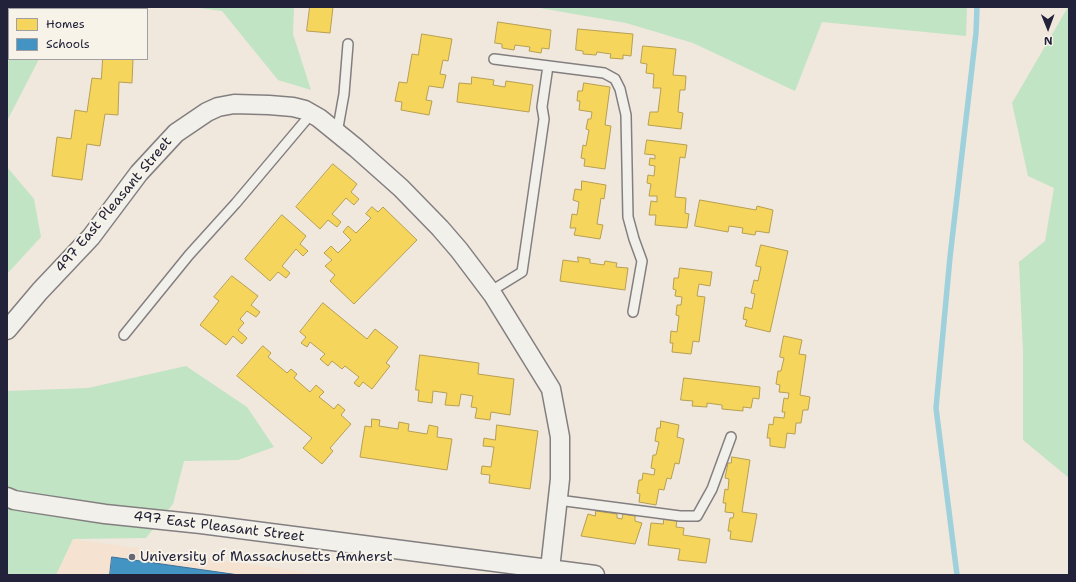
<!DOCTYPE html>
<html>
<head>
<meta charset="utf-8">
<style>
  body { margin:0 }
  #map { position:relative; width:1076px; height:582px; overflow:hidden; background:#f0e7dd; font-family:"Shantell Sans",sans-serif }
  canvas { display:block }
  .frame { position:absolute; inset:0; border:8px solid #22223b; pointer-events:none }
  .legend { position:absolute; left:8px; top:8px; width:140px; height:52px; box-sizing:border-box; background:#f7f3e8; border:1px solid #a29fa3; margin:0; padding:5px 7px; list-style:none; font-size:12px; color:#22223b }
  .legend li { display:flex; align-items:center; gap:8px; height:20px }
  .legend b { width:20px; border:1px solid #a29fa3 }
  .north { position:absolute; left:1028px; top:8px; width:40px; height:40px; -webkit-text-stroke:3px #f7f3e8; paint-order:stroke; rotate:179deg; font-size:11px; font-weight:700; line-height:16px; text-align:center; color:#22223b }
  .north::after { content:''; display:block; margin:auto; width:14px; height:18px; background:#22223b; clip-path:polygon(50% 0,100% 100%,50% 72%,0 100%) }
</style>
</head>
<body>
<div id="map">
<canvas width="1076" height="582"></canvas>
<div class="frame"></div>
<ul class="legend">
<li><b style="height:11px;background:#f6d55c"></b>Homes</li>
<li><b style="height:11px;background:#4393c3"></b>Schools</li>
</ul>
<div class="north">N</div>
</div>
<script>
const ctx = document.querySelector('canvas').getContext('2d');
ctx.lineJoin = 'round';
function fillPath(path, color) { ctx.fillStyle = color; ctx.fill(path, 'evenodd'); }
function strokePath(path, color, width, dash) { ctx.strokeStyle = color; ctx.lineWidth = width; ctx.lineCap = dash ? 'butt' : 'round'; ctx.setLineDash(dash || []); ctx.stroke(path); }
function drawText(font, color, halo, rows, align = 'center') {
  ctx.font = font + ' "Shantell Sans",sans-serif'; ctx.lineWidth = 4; ctx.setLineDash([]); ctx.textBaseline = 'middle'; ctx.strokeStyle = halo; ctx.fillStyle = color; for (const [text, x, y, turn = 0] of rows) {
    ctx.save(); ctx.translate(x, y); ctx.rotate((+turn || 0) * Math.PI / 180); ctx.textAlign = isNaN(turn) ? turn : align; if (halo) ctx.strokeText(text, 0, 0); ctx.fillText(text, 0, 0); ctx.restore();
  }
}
const built = new Path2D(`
  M73,539L324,575H56Z`);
const green = new Path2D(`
  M7,7H66L65,9H9V59H39L7,121Z
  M191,7H294L293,34L311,90L278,80L222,11Z
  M534,7H967L966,36L822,22L795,91L693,43L626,23Z
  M1068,7H1069V478L1023,440V351L1019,262L1045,241L1054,188L1028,176L1012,103Z
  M7,167L34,199L41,237L7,274Z
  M186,366L247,407L274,447L238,460L184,461L173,504L146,538L73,539L56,575H7V391L88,388Z`);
const homes = new Path2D(`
  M310,7H333L330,33L307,31Z
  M498,22L551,30L549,49L542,48L541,53L529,51L530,47L515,45L514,50L502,48V44L495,43Z
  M578,29L633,34L631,56L623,55V59L610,58L611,54L597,52L596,55L583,54V51L576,50Z
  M422,34L452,39L448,61L443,60L440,74L446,75L443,88L429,86L426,100L432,101L429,115L401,110L402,102L395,101L399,82L407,83L412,54L418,55Z
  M643,46L676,49L673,75L686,76L685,90H680L678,112L683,113L681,129L648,125L650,112H658L661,88H653L654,74L646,73L647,64L641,63Z
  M103,59H133L132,83L119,82L118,115L105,114L100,146L87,144L82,180L52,176L57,137L71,139L75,110L87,112L92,78L101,79Z
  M472,77L494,80L493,85L505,87L506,81L533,85L529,112L457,102L459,83L471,84Z
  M584,83L610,87L605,125L611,126L605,169L584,166L585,159L581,158L583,145L586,146L589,130L586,129L588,119H591L592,112L579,110L580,101H577L578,91H582Z
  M647,140L687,145L685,158L680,157L675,197L686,198L685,213L689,214L687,228L655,225L656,215H649L651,201L657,202V196H649L651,184L647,183L648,175L654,176L655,166L649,165L650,158L655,159V155L645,154Z
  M333,164L357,184L351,192L359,199L354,205L346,198L332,214L341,222L337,227L328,220L320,229L296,207Z
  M582,181L606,185L604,199L601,198L597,224L603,225L600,239L574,235L576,228H570L572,214L577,215L579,202L573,200L575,189L581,190Z
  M700,200L756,210L757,206L773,210L769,233L756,231L755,235L742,233L743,228L729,226L728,232L695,226Z
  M372,207L378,212L383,207L417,240L354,304L330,281L335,275L325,266L332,260L324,253L331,246L338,253L351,240L343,232L348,226L356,233L371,218L366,214Z
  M282,215L306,236L300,244L308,251L303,256L296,249L282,266L290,273L286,278L278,272L270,281L245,259Z
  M761,245L788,251L770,332L745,326L747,320L743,319L745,307L752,309L755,294L751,293L754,280L758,281L761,267L756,266Z
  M578,257L590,259V263L604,265L605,261L617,263L616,267L628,268L625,290L560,281L563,260L578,262Z
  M680,268L712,272L710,286L699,284L697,296L705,297L699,342L693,341L691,354L672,352L673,343H670L671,331L677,332L679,316L676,315L677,305H681L682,297L675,296L676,290L673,289L674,278H678Z
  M232,276L258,296L251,305L260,312L256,317L247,311L240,319L244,323L238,330L247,338L242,344L233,336L226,345L200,325L219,301L214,297Z
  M323,303L367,339L375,329L398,347L386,363L390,366L372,389L363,382L359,387L354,383L359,377L345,366L342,369L332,361L328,366L320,359L325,354L310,342L307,347L301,343L306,337L300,332Z
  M784,336L802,340L799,354L806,355L800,395L810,397L808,410H803L801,423H796L795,434L787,433L785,448L770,446V438H767L769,424L773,425L774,417L784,418L785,412H782L784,398L788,399L789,393L779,392L780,385L776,384L778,371H781L784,358L780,357Z
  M263,346L271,353L268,357L287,373L291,369L297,374L294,378L310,392L316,385L324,392L319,397L334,409L338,404L345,410L341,415L351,424L330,448L333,451L322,464L303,448L312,438L237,376Z
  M420,355L479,363L478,374L514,379L510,415L491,412L490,420L475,418L477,408L471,407L473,396L461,394L459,406L445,405L447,393L433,391L432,403L418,401L419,390H416Z
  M684,378L760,387L759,399L753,398L751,408L743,407V411L722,409V405L707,403V407L692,406L693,401L681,400Z
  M372,419L380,420L379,426L398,429L399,422L409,424L408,431L427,434L429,425L438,427L437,437L452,439L447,470L360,457L365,426L371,427Z
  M661,421L679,425L677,437L684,439L679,464L675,463L671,479L667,478L664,490L659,489L656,505L639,502L640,494L637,493L639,480H642L643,473L654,475L655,469L651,468L653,455H656L659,442L655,441L657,428H660Z
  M497,425L538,431L530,489L489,483L490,475L481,474L482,466L491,467L494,447L483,446L484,438L495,440Z
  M732,457L750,460L742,512L757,514L752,542L730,539L731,531H728L730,518H733L734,513L725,512L726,503H723L725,489L728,490L729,479L725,478L728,463H731Z
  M596,511L617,514V518L622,519L623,514L635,516V521L642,523L635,544L581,536L588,514L595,516Z
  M664,518L677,520L676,527L684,528L683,535L710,539L706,563L678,560L680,549L648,545L651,523L663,524Z`);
const schools = new Path2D(`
  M112,557L239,575H110Z`);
const stream = new Path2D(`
  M957,575L936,408L950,257L976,33L977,7`);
const lane = new Path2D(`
  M494,59L604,73L615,79L620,89L626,115L628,217L634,239L642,261L633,312
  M337,133L344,94L348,44
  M491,291L522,272L544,119L542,107L548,66
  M124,335L189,255L236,203L311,114
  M558,500L680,516H697L712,489L731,437`);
const street = new Path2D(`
  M7,330L40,291L91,237L139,173L176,133L207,112L218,107L234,104L269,105L293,107L305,110L319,118L356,148L401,188L440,228L459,250L493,295L551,389L560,437V479L550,569
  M7,497L14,500L26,502L105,514L201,524L595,575`);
const markers = [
  [132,557,4,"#6a6774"]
];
const streetNames = [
  ["497 East Pleasant Street",114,205,-50],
  ["497 East Pleasant Street",219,527,7]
];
const poiNames = [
  ["University of Massachusetts Amherst",140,557]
];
fillPath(built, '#f5e2d1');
fillPath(green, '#c1e4c4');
fillPath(homes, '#f6d55c');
strokePath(homes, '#b69f52', 1);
fillPath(schools, '#4393c3');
strokePath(schools, '#39719a', 1);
strokePath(stream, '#9fd1dc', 5.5);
strokePath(lane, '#837f80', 12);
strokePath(street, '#837f80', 21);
strokePath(lane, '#f2f0eb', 9);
strokePath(street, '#f2f0eb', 18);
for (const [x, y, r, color] of markers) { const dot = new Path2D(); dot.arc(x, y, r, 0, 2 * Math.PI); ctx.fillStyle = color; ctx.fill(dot); strokePath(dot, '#f7f3e8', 1.5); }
drawText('14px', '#22223b', '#f7f3e8', streetNames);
drawText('14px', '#22223b', '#f7f3e8', poiNames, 'left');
</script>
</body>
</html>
